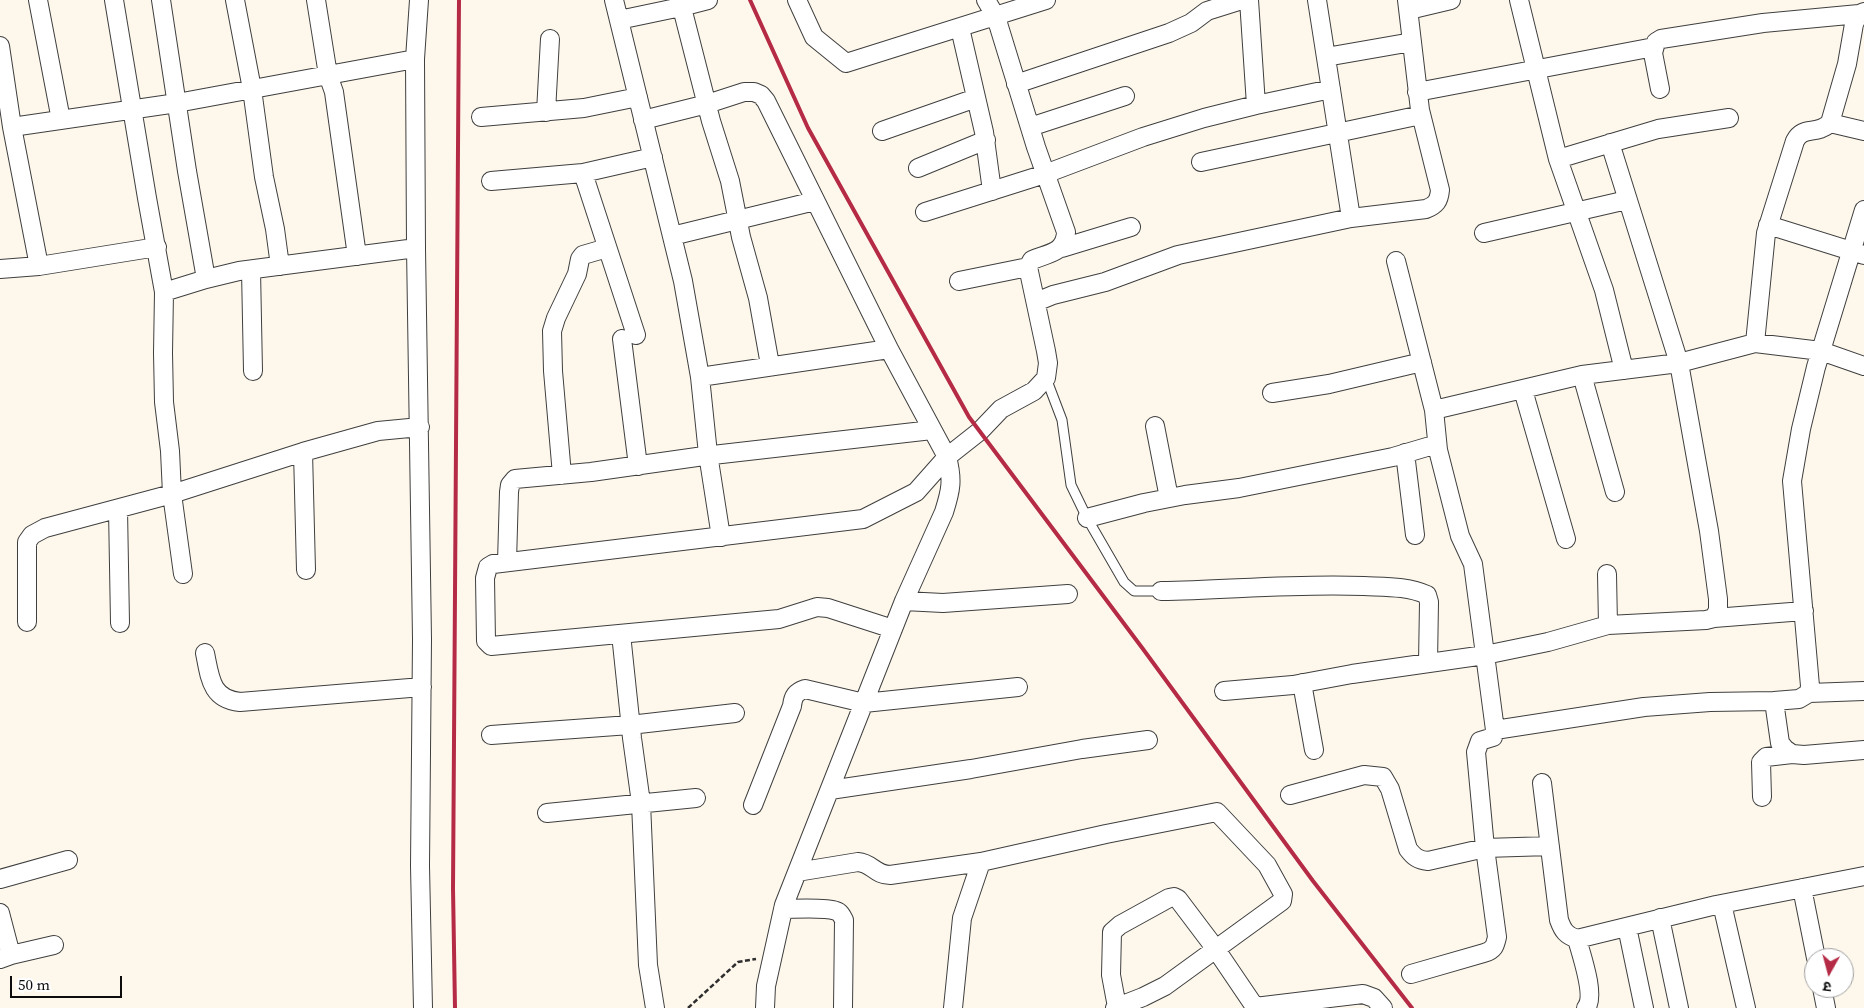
<!DOCTYPE html>
<html>
<head>
<meta charset="utf-8">
<style>
  body { margin:0 }
  #map { position:relative; width:1864px; height:1008px; overflow:hidden; background:#fef8ec; font-family:"Source Serif 4","Noto Sans Devanagari",serif }
  canvas { display:block }
  .north { position:absolute; left:1804px; top:948px; width:50px; height:50px; box-sizing:border-box; background:#fff; border:1px solid #9e9e9e; border-radius:50%; rotate:187deg; font-size:14px; font-weight:700; line-height:20px; text-align:center; color:#0c0c0c }
  .north::after { content:''; display:block; margin:auto; width:18px; height:22px; background:#b52b46; clip-path:polygon(50% 0,100% 100%,50% 72%,0 100%) }
  .scale { position:absolute; left:10px; top:976px; width:112px; height:22px; box-sizing:border-box; border:2px solid #0c0c0c; border-top:0; padding-left:6px; font-size:15px; line-height:18px; white-space:nowrap; color:#0c0c0c; -webkit-text-stroke:4px #fff; paint-order:stroke }
</style>
</head>
<body>
<div id="map">
<canvas width="1864" height="1008"></canvas>
<div class="north">उ</div>
<div class="scale">50 m</div>
</div>
<script>
const ctx = document.querySelector('canvas').getContext('2d');
ctx.lineJoin = 'round';
function strokePath(path, color, width, dash) { ctx.strokeStyle = color; ctx.lineWidth = width; ctx.lineCap = dash ? 'butt' : 'round'; ctx.setLineDash(dash || []); ctx.stroke(path); }
const path = new Path2D(`
  M688,1008L738,962L756,959`);
const service = new Path2D(`
  M1046,378L1062,420L1071,485L1087,518L1124,582L1134,591H1161`);
const minor = new Path2D(`
  M38,0L61,120
  M114,0L147,198L164,292
  M161,0L187,171L206,279L164,292L163,353L164,402L170,451L172,494L183,574
  M235,0L252,89L264,177L275,229L280,266
  M316,0L328,75L334,92L357,256
  M419,0L415,59L416,248L422,639L420,866L423,1008
  M614,0L683,281L700,377L708,454L721,537
  M680,0L711,121L730,181L741,237L758,298L770,365
  M797,0L814,37L846,63L1046,0
  M1317,0L1351,218
  M1519,0L1558,159L1604,290L1624,370
  M1409,10L1451,0
  M619,20L681,7L708,0
  M960,28L984,132L992,191
  M0,46L12,127L39,266
  M1326,57L1412,42
  M1016,84L1169,33L1191,23L1207,11L1242,0
  M1660,89L1653,53L1656,42L1661,39L1763,23L1859,14
  M1417,92L1654,47
  M1256,105L1331,89
  M546,112L550,39
  M481,117L584,108L638,97
  M643,120L707,104L744,92H754L761,95L766,101L889,349L947,457C953,480 951,490 944,512L904,601L784,905L766,986L765,1008
  M1830,123L1864,131
  M12,127L177,103L415,59
  M1030,127L1125,96
  M882,131L976,98
  M1558,159L1658,129L1729,118
  M1201,162L1421,115
  M918,168L986,140
  M583,173L636,335
  M491,181L583,173L653,157
  M1864,210L1816,367L1801,429L1792,481L1810,686L1809,693L1799,699L1774,701L1780,743L1785,749L1792,754L1804,755L1864,750
  M925,212L1045,174L1143,137L1204,118L1256,105L1249,0
  M1768,225L1864,255
  M1484,233L1627,200
  M672,236L815,201
  M1062,248L1131,227
  M1396,261L1434,410L1438,450L1460,536L1473,564L1495,730L1493,737L1480,741L1476,752L1485,848L1497,937C1495,946 1494,950 1484,953L1411,974
  M0,269L39,266L157,247
  M251,270L253,371
  M206,279L239,271L416,248
  M959,281L1028,267
  M1036,302L1053,295L1105,282L1178,255L1351,218L1426,209C1436,205 1439,201 1440,190L1420,110L1407,0
  M622,339L638,466
  M1755,343L1821,351L1864,366
  M1582,375L1615,492
  M700,377L889,349
  M1523,390L1566,539
  M1272,393L1329,384L1422,362
  M1434,410L1582,375L1679,363L1610,143
  M1155,426L1169,498
  M303,452L306,570
  M1405,453L1415,535
  M562,475L553,371L552,331L556,318L577,274L580,259L583,255L607,248
  M118,509L120,623
  M1087,518L1144,503L1185,495L1239,488L1393,457L1437,444
  M507,562L509,492L510,485L515,479L591,472L704,456L932,430
  M1607,574L1608,625
  M1161,591C1229,590 1296,583 1364,586C1385,587 1408,586 1427,595L1429,602L1428,663
  M904,601L943,603L1068,594
  M1714,618L1804,611
  M27,622V542L32,535L45,528L172,494L303,452L378,431L420,427
  M893,629L828,608L817,607L779,619L491,646L486,641L485,578L488,567L493,564L863,519L916,492L947,457L980,431L1001,409L1034,391L1046,378L1048,363L1046,351L1028,267L1032,260C1049,253 1065,253 1066,232L1036,147L996,17L986,0
  M621,634L632,738L641,803L648,965L655,1008
  M205,653C210,678 211,699 240,702L422,687
  M1302,683L1314,750
  M1224,691L1293,685L1352,674L1485,655L1548,642L1608,625L1706,620L1714,618L1718,610V599L1709,531L1679,363L1755,343L1766,233L1795,141C1803,125 1816,136 1830,123L1847,64L1854,24L1859,14L1864,12
  M1809,693L1864,691
  M1495,730L1644,707L1710,702L1774,701
  M491,735L630,725L735,713
  M1542,783L1559,920C1563,931 1566,935 1577,939L1716,905L1864,876
  M830,790L971,769L1082,749L1148,740
  M1290,795L1364,775L1383,777L1390,789L1408,849C1414,857 1418,860 1428,861L1485,848L1550,846
  M1762,797L1761,762L1766,757L1792,754
  M753,805L792,706C793,696 796,692 805,689L864,703L1018,687
  M547,813L696,798
  M797,872L858,862C872,863 875,875 890,875L981,862
  M0,879L68,860
  M1802,888L1816,958
  M1722,904L1746,1008
  M783,909C795,909 826,907 836,911C840,912 842,916 844,920L843,1008
  M0,913L11,955L0,959
  M1660,918L1679,1008
  M1627,927L1644,1008
  M1577,939C1581,954 1596,996 1586,1008
  M11,955L54,945
  M1822,988L1826,1008
  M1117,1007L1111,975L1112,932L1120,925L1169,898L1174,897L1178,899L1215,948L1255,1007L1363,994L1374,998L1383,1008
  M953,1008L962,918L981,862L1106,834L1217,812L1267,865L1283,894L1282,901L1165,986L1143,997L1115,1008`);
const rail = new Path2D(`
  M750,0L808,128L969,417L1143,649L1313,881L1412,1008
  M455,1008L453,888L459,0`);
strokePath(service, '#3f3f3f', 11);
strokePath(minor, '#3f3f3f', 20);
strokePath(path, '#2e2e2e', 2.5, [5, 2.5]);
strokePath(service, '#fff', 9);
strokePath(minor, '#fff', 18);
strokePath(rail, '#b52b46', 4);
</script>
</body>
</html>
